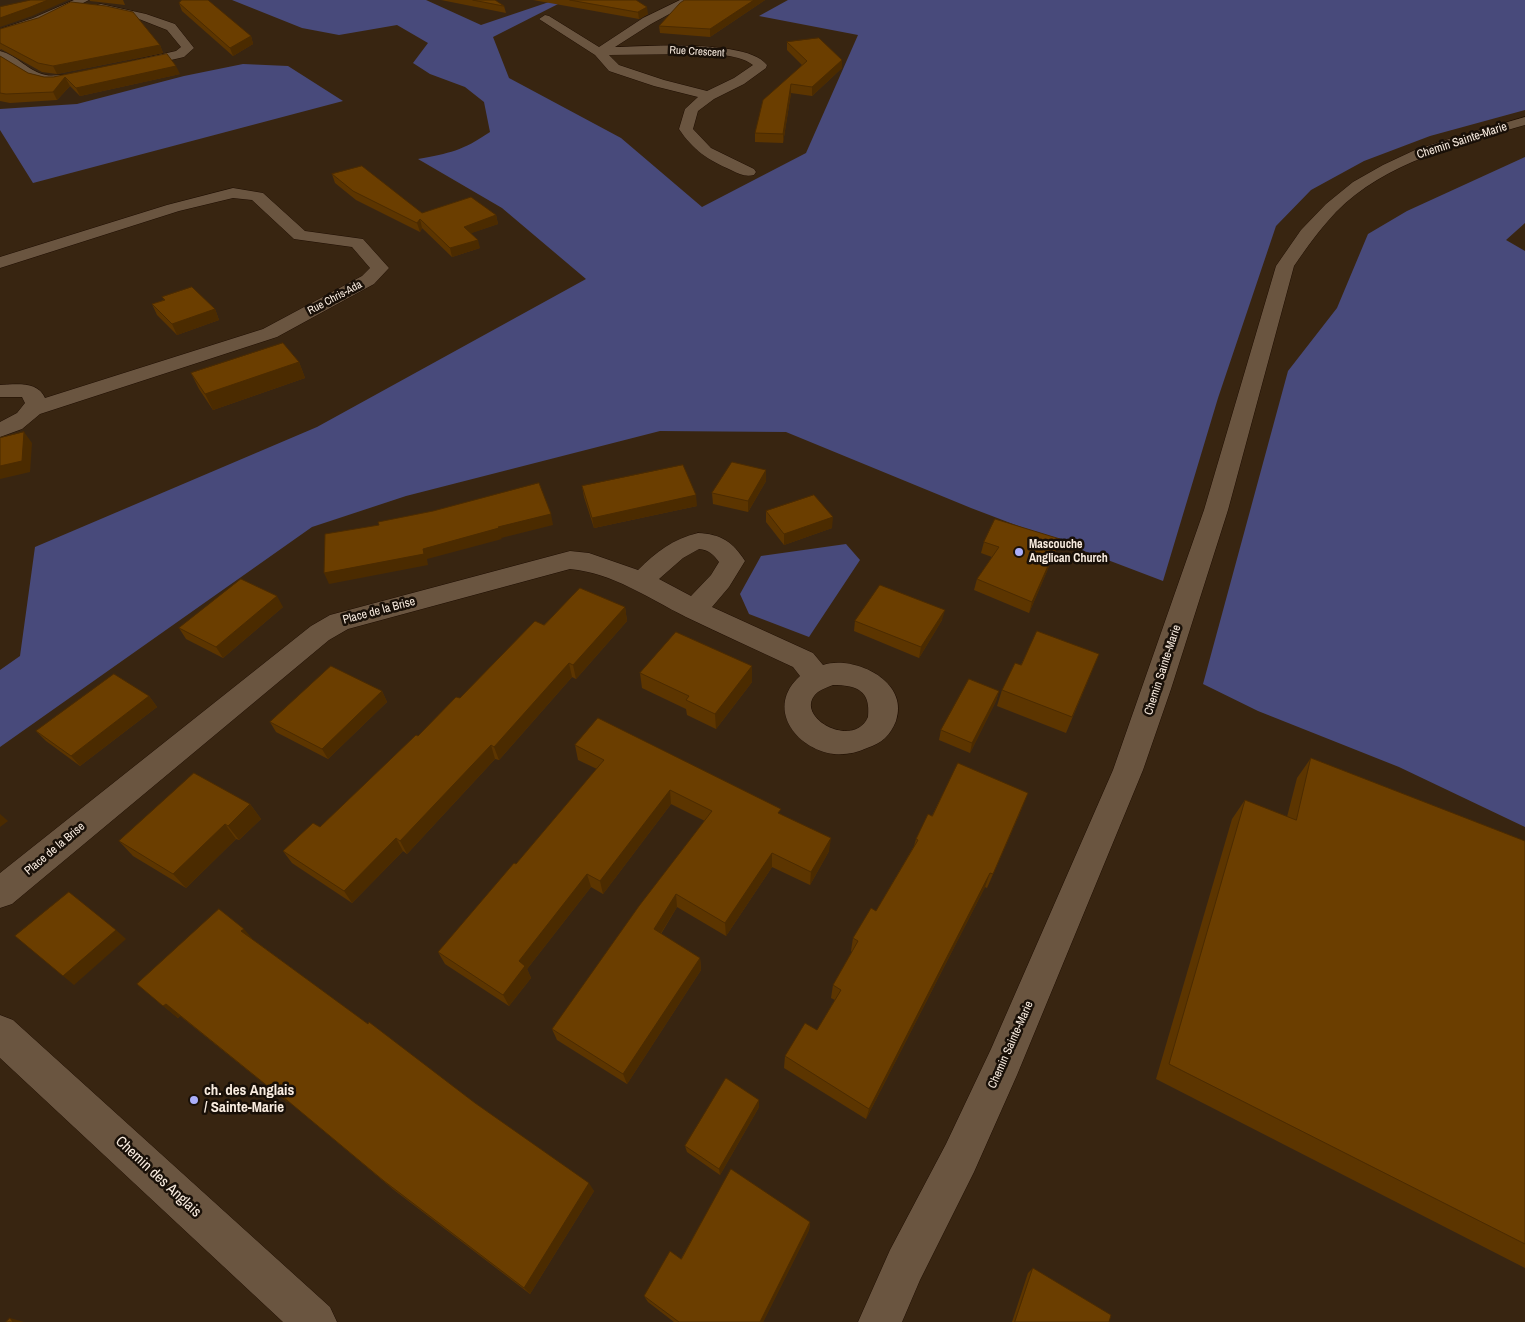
<!DOCTYPE html>
<html>
<head>
<meta charset="utf-8">
<style>
  body { margin:0 }
  canvas { display:block; background:#382511 }
</style>
</head>
<body>
<canvas width="1525" height="1322"></canvas>
<script>
const ctx = document.querySelector('canvas').getContext('2d');
ctx.lineJoin = 'round';
function fillPath(path, color) { ctx.fillStyle = color; ctx.fill(path, 'evenodd'); }
function strokePath(path, color, width, dash) { ctx.strokeStyle = color; ctx.lineWidth = width; ctx.lineCap = dash ? 'butt' : 'round'; ctx.setLineDash(dash || []); ctx.stroke(path); }
function drawText(font, color, halo, rows, align = 'center') {
  ctx.font = font + ' "Archivo Narrow",sans-serif'; ctx.lineWidth = 5; ctx.setLineDash([]); ctx.textBaseline = 'middle'; ctx.strokeStyle = halo; ctx.fillStyle = color; for (const [text, x, y, turn = 0] of rows) {
    ctx.save(); ctx.translate(x, y); ctx.rotate((+turn || 0) * Math.PI / 180); ctx.textAlign = isNaN(turn) ? turn : align; if (halo) ctx.strokeText(text, 0, 0); ctx.fillText(text, 0, 0); ctx.restore();
  }
}
const green = new Path2D(`
  M232,0H426L481,25L555,0H566L493,37L509,78L621,138L702,207L806,153L858,35L759,16L788,0H1525V110L1430,136L1364,161L1311,190L1276,226L1218,398L1163,581L971,508L786,432L660,431L406,496L312,527L0,747V670L20,656L35,547L317,427L586,279L502,208L418,159C450,153 462,151 490,132L484,102L465,87L430,74L413,63L428,43L397,25L339,35L302,28Z
  M243,64L288,66L343,101L33,183L0,130V109L77,104L184,76Z
  M1525,157V223L1506,240L1525,251V827L1399,767L1258,711L1203,684L1288,371L1337,308L1368,234L1407,211Z
  M846,544L860,560L809,637L749,614L740,594L761,556Z`);
const minor = new Path2D(`
  M74,0H89L41,24L0,37V29L33,18Z
  M680,0H695L651,24L615,47C647,46 748,39 767,65L766,68L744,84L714,99L698,111L693,129L711,148L754,169L756,172L754,175C745,177 739,174 731,170C708,160 693,150 679,129L685,109L698,97L654,86L609,71L595,55L539,19L545,15L549,16L599,47L643,18ZM686,54C706,55 736,52 753,65L734,78L707,91L664,80L619,65L609,55Z
  M101,4L146,14L175,24L194,48L184,57L132,69L127,68L126,65L127,62L176,51L181,47L167,30L139,19L97,9L95,7L97,5Z
  M0,51C17,55 29,72 46,75C55,77 67,72 73,79L71,82C38,90 26,72 0,60Z
  M233,188L263,193L305,231L363,239L389,268L374,284L277,337L40,414L22,429L0,437V422L17,413L25,403L22,397H0V385C16,384 38,381 45,398L263,329L362,276L370,268L352,247L294,239L252,200L233,198L179,211L0,268V257L167,205Z
  M698,533C721,534 733,542 745,561L729,587L712,607L813,653L823,665C854,655 910,681 896,721C890,736 882,743 867,748C856,753 846,755 834,754C795,749 765,707 800,676L793,667C757,650 721,634 686,617C648,598 613,573 570,569L348,629L329,640L12,904L0,908V873L311,626L330,615L570,551L589,553L638,570C656,552 673,539 698,533ZM699,549C709,550 713,554 719,562L711,575L691,596L659,579L683,558ZM833,685C856,685 871,690 868,717C853,751 790,715 818,692C822,689 828,687 833,685Z`);
const tertiary = new Path2D(`
  M1525,117V125C1460,144 1385,162 1336,212C1320,229 1307,247 1294,266L1228,510L1171,689L1143,770L1017,1075L974,1172L920,1280L902,1322H858L890,1250L946,1144L991,1049L1113,770L1204,510L1276,266L1301,230L1326,204L1353,182L1383,165L1415,150L1449,139Z
  M0,1015L13,1020L330,1307L337,1322H283L0,1058Z`);
const wall = new Path2D(`
  M90,0H123L125,5L90,1Z
  M441,0H495L504,6L506,13Z
  M533,0H636L648,14L639,19Z
  M685,0H765L710,37L660,33L659,26Z
  M179,3L251,36L253,44L233,56L182,11Z
  M0,29L160,45L163,53L57,74L42,72L1,49L0,50Z
  M787,42L842,60V68L812,96L791,93L783,143L755,142V133L802,65L787,50Z
  M0,56L28,73L44,77L180,74L80,96L70,86L57,100L10,103L0,101Z
  M332,174L422,213L496,215L498,224L471,233L480,248L452,257L422,228L420,232L356,200L335,183Z
  M162,297L215,309L219,320L177,335L157,315L152,304L164,300Z
  M299,362L305,378L213,410L199,389L191,373Z
  M766,470V481L748,512L713,504L712,493Z
  M582,486L697,506L594,528L584,497Z
  M766,511L832,528L784,545L766,522Z
  M1060,539L1056,550L1029,613L974,590L977,579L992,557L981,553L984,542Z
  M283,607L223,658L186,639L179,628Z
  M625,607L627,621L576,679L572,677L499,760L495,759L407,854L403,851L352,903L292,863L283,851L320,827L460,698L544,625Z
  M942,620L919,658L854,631L855,621Z
  M1099,654L1066,733L997,706L1002,690L1021,665Z
  M640,673L752,682L716,729L687,715L686,709L642,688Z
  M382,691L387,702L328,759L276,732L270,722Z
  M999,691L996,701L970,753L939,740L941,730Z
  M149,696L157,707L80,766L46,741L36,731Z
  M575,745L781,814L829,851L810,885L772,867L726,936L677,907L661,934L700,958L701,970L627,1084L557,1040L552,1029L705,821L671,804L603,894L591,887L527,969L531,978L509,1006L445,964L438,952L516,864L597,769L578,760Z
  M1311,758L1525,841V1268L1156,1079L1232,819L1245,800L1287,817L1297,778Z
  M250,804L261,819L239,840L236,839L186,888L133,856L119,841Z
  M1022,808L987,888L985,887L866,1119L784,1068L785,1056L817,1030L835,1000L831,998L833,985L852,952L851,951L853,938L876,911L914,846L916,839L932,816Z
  M255,941L594,1191L530,1294L394,1190L288,1101L287,1102L180,1016L178,1018L137,984Z
  M759,1107L720,1175L687,1152L685,1146Z
  M810,1222L809,1230L763,1322H674L648,1302L644,1296L681,1259Z
  M1033,1268L1109,1322H1012L1028,1273Z`);
const shadedWall = new Path2D(`
  M48,0H68L32,16L0,27V18Z
  M754,0H765L710,37V29Z
  M647,7L648,14L639,19L638,12Z
  M251,36L253,44L233,56L230,48Z
  M160,45L163,53L57,74L53,66Z
  M842,60V68L812,96V87Z
  M176,66L180,74L80,96L76,88Z
  M65,77L70,86L57,100L53,92Z
  M791,84V93L783,143V134Z
  M496,215L498,224L466,235L464,227Z
  M420,219L422,228L420,232L417,223Z
  M478,240L480,248L452,257L450,248Z
  M215,309L219,320L177,335L172,324Z
  M299,362L305,378L213,410L205,394Z
  M24,432L32,443L30,472L0,479V466Z
  M766,470V481L748,512V501Z
  M696,495L697,506L594,528L592,518Z
  M551,514L553,525L501,538L502,539L427,559L428,565L329,584L324,573L423,549L498,527Z
  M833,517L832,528L784,545V534Z
  M1060,539L1056,550L1029,613L1032,602Z
  M277,596L283,607L223,658L216,647Z
  M625,607L627,621L576,679L573,665Z
  M945,610L942,620L919,658L921,647Z
  M569,663L572,677L499,760L494,747Z
  M752,666V682L716,729L715,714Z
  M382,691L387,702L328,759L322,749Z
  M999,691L996,701L970,753L972,743Z
  M149,696L157,707L80,766L71,756Z
  M491,745L495,759L407,854L400,841Z
  M670,790L671,804L603,894L600,881Z
  M1028,793L1022,808L987,888L993,874Z
  M250,804L261,819L239,840L228,826Z
  M0,814L8,821L0,827Z
  M225,824L236,839L186,888L173,874Z
  M396,838L403,851L352,903L344,891Z
  M831,838L829,851L810,885L811,872Z
  M772,853V867L726,936L725,923Z
  M990,873L985,887L866,1119L869,1109Z
  M587,874L591,887L527,969L531,978L509,1006L503,995L519,961Z
  M676,894L677,907L656,941L654,929Z
  M244,929L255,942L241,931Z
  M116,930L126,939L74,985L63,976Z
  M700,958L701,970L627,1084L623,1074Z
  M166,1004L180,1016L178,1018L163,1006Z
  M276,1091L288,1101L287,1102L275,1092Z
  M759,1100V1107L720,1175L719,1169Z
  M589,1183L594,1191L530,1294L524,1288Z
  M810,1222L809,1230L763,1322H760Z
  M10,1318L24,1322H13Z`);
const building = new Path2D(`
  M31,0H48L28,8L0,18V7Z
  M182,0H208L251,36L230,48L179,3Z
  M473,0H495L504,6Z
  M570,0H636L647,7L638,12Z
  M685,0H754L710,29L659,26L680,3Z
  M71,2L106,6L133,12L160,45L53,66L38,63L0,43V29L38,18Z
  M819,38L842,60L812,87L791,84L783,134L755,133L763,100L807,61L787,42Z
  M167,54L176,66L76,88L65,77L53,92L6,94L0,93V56L28,73L44,77H53Z
  M362,166L422,213L471,197L496,215L464,227L478,240L450,248L420,219L417,223L353,191L332,174Z
  M192,287L215,309L172,324L152,304L165,300L162,297Z
  M283,343L299,362L205,394L191,373Z
  M24,432L22,461L0,466V438Z
  M732,462L766,470L748,501L712,493Z
  M683,465L696,495L592,518L582,486Z
  M539,483L551,514L498,527L499,528L423,549L424,554L324,573L325,534L379,525L378,522L433,511Z
  M814,495L833,517L784,534L766,511Z
  M995,519L1060,539L1032,602L977,579L999,547L984,542Z
  M241,579L277,596L216,647L179,628Z
  M880,585L945,610L921,647L855,621Z
  M580,588L625,607L573,665L569,663L494,747L491,745L400,841L396,838L344,891L283,851L313,823L320,827L416,735L418,736L456,697L460,698L535,621L544,625Z
  M1037,631L1099,654L1072,717L1002,690L1015,663L1021,665Z
  M676,632L752,666L715,714L686,700L689,696L640,673Z
  M331,666L382,691L322,749L270,722Z
  M114,674L149,696L71,756L36,731Z
  M969,679L999,691L972,743L941,730Z
  M598,718L781,809L778,813L831,838L811,872L772,853L725,923L676,894L654,929L700,958L623,1074L552,1029L639,906L712,811L670,790L600,881L587,874L519,961L525,966L503,995L438,952L514,863L516,864L604,760L575,745Z
  M1311,758L1525,841V1244L1169,1064L1245,800L1296,820Z
  M958,763L1028,793L993,874L990,873L869,1109L785,1056L805,1023L817,1030L841,990L833,985L858,941L853,938L871,908L876,911L918,840L916,839L928,814L932,816Z
  M194,773L250,804L228,826L225,824L173,874L119,841Z
  M69,892L116,930L63,976L15,936Z
  M219,909L244,929L241,931L368,1024L369,1022L475,1103L589,1183L524,1288L384,1181L276,1091L275,1092L166,1004L163,1006L137,984Z
  M726,1078L759,1100L719,1169L685,1146Z
  M731,1169L810,1222L760,1322H679L644,1296L670,1251L681,1259Z
  M1033,1268L1111,1315L1109,1322H1015Z
  M10,1318L13,1322H6Z`);
const markers = [
  [1019,552,5,"#abaffb"],
  [194,1100,5,"#abaffb"]
];
const farStreetnames = [
  ["Rue Crescent",697,52,3],
  ["Rue Chris-Ada",335,298,-28]
];
const streetNames = [
  ["Chemin Sainte-Marie",1462,141,-18],
  ["Place de la Brise",379,611,-15],
  ["Chemin Sainte-Marie",1163,670,-72],
  ["Place de la Brise",55,849,-40],
  ["Chemin Sainte-Marie",1011,1045,-66]
];
const poiNames = [
  ["Mascouche",1029,545],
  ["Anglican Church",1029,559]
];
const nearPoinames = [
  ["ch. des Anglais",204,1091],
  ["/ Sainte-Marie",204,1108]
];
const nearStreetnames = [
  ["Chemin des Anglais",158,1177,43]
];
fillPath(green, '#484a7b');
strokePath(minor, '#1f0e00', 1);
strokePath(tertiary, '#1f0e00', 1);
fillPath(minor, '#6a5540');
fillPath(tertiary, '#6a5540');
fillPath(wall, '#5c3500');
fillPath(shadedWall, '#4b2b00');
fillPath(building, '#6b3e00');
strokePath(building, '#4b2b00', 1);
for (const [x, y, r, color] of markers) { const dot = new Path2D(); dot.arc(x, y, r, 0, 2 * Math.PI); ctx.fillStyle = color; ctx.fill(dot); strokePath(dot, '#191008', 2); }
drawText('11px', '#f9ece0', '#191008', farStreetnames);
drawText('12px', '#f9ece0', '#191008', streetNames);
drawText('bold 12px', '#f9ece0', '#191008', poiNames, 'left');
drawText('bold 15px', '#f9ece0', '#191008', nearPoinames, 'left');
drawText('15px', '#f9ece0', '#191008', nearStreetnames);
</script>
</body>
</html>
